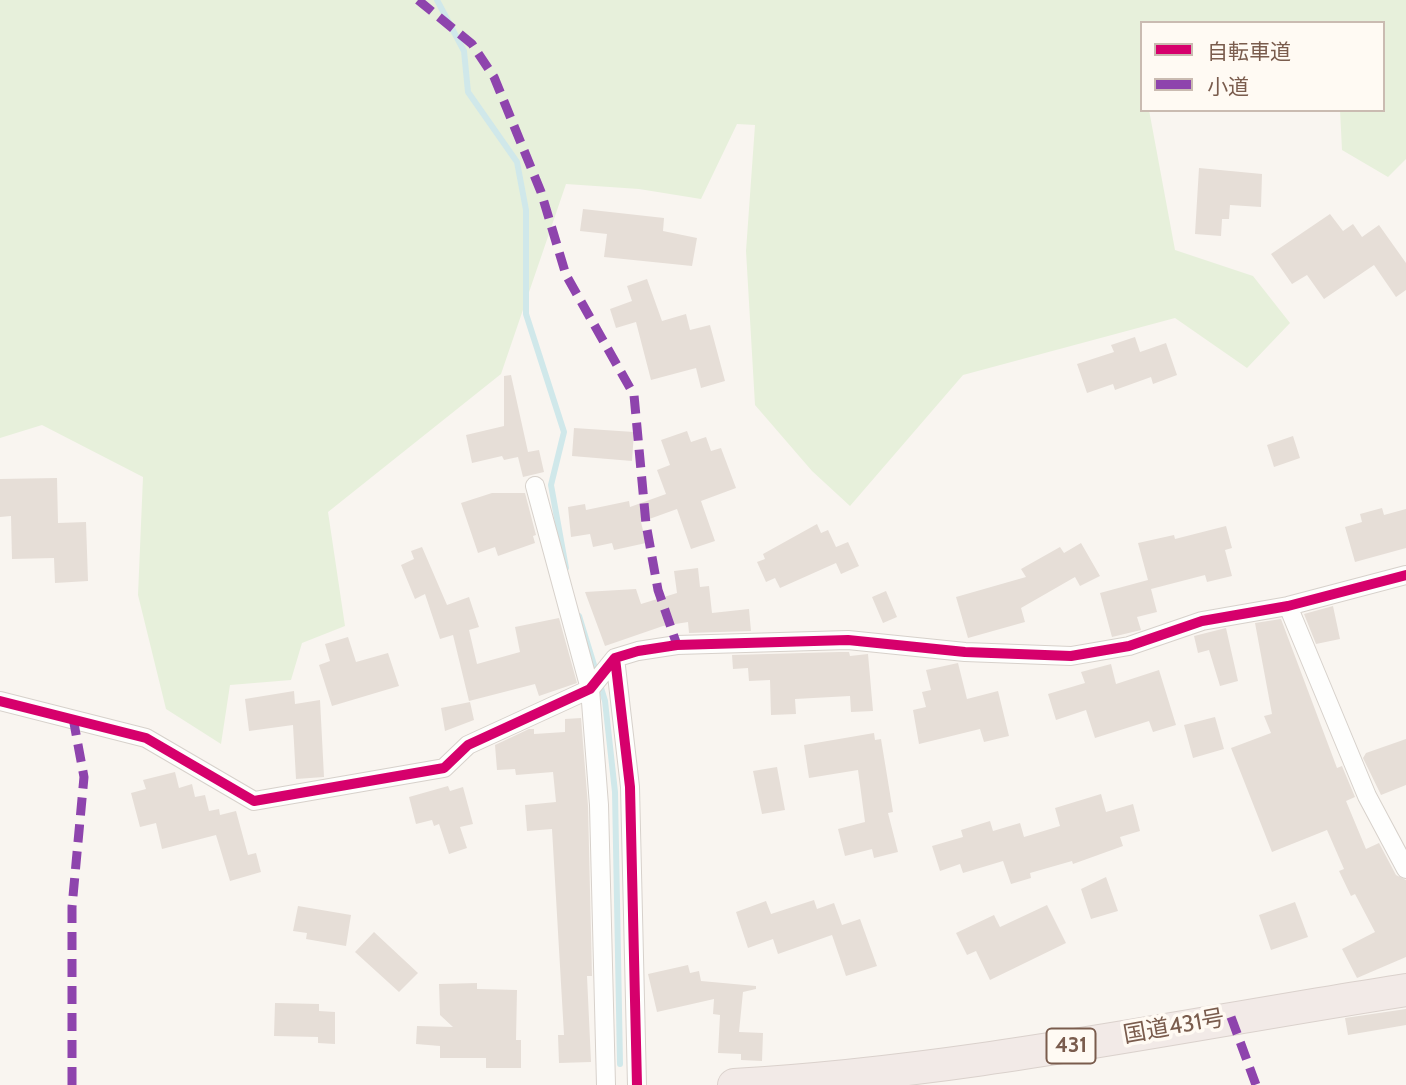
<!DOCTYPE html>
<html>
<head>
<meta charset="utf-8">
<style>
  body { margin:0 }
  #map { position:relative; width:1406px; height:1085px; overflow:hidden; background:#f9f5f0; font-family:Cabin,"Noto Sans JP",sans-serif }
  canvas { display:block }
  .legend { position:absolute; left:1140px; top:21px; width:245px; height:91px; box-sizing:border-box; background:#fffaf3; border:2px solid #cabbb1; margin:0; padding:9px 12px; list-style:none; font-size:21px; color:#7a5c4d }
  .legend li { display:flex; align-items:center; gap:14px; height:35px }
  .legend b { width:35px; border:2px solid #cabbb1 }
</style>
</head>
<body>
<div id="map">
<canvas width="1406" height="1085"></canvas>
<ul class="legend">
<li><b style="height:9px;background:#d6006c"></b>自転車道</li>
<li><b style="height:9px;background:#8e44ad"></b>小道</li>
</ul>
</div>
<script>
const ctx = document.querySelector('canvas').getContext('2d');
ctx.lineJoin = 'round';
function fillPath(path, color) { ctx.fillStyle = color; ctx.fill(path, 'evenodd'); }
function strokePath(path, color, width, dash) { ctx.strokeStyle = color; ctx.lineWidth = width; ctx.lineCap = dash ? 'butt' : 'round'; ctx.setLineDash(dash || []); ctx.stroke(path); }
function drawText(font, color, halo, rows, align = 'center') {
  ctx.font = font + ' Cabin,"Noto Sans JP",sans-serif'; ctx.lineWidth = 7; ctx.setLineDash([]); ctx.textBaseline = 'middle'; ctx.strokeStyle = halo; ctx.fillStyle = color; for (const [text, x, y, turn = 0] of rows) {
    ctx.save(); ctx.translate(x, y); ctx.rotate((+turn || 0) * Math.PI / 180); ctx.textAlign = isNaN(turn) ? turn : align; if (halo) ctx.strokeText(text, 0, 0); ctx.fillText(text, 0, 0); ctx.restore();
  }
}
const green = new Path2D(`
  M0,0H1406V159L1388,177L1342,150L1340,110H1383V23H1142V110H1149L1175,250L1253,276L1290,323L1247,368L1175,318L963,375L850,506L812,471L755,405L746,251L755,125L737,124L701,199L639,189L566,184L501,374L328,512L345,626L302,643L291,680L230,685L221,744L166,709L138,595L143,477L42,425L0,438Z`);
const stream = new Path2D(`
  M437,0L464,51L468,92L517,162L526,210V314L564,432L551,485L566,568
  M579,616L605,701L615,792L620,1064`);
const building = new Path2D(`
  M1199,168L1262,174L1261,207L1230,205L1229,219H1222L1221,236L1195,234Z
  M583,209L664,218L663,231L697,238L692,266L604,257L607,234L580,231Z
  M1330,214L1343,231L1353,224L1362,237L1379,225L1406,263V290L1396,297L1374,265L1324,299L1307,275L1292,284L1271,254Z
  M647,279L662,321L686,314L690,330L710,325L725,381L701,388L696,368L651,380L636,322L616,328L610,309L632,301L627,286Z
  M1135,337L1140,352L1166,343L1177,375L1153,384L1151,377L1115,390L1113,384L1087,393L1077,364L1114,352L1111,345Z
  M511,375L528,452L539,450L544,472L523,477L518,457L504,460L502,456L472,463L466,435L504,426V376Z
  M574,428L634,432L632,461L572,456Z
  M687,431L691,442L706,437L711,451L721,448L736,488L701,501L715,541L691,549L677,509L641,522L646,543L614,550L612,543L593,547L590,534L571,537L568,507L585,504L586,510L629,501L630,507L666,494L657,470L670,465L661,440Z
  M1293,436L1300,458L1274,467L1267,445Z
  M57,478L58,523L86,522L88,581L55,583L54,558L12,559L11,516L0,517V479Z
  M492,493H525L536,535L533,536L535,543L498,556L495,547L478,553L461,503Z
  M1382,508L1384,515L1406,509V548L1355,562L1345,527L1362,522L1360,514Z
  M817,524L821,533L828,530L836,547L848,542L859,566L841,574L836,563L780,588L775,578L766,582L757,562L765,559L763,554Z
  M1226,526L1232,548L1225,550L1232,576L1207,582L1205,575L1151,589L1157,612L1137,617L1141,630L1112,637L1100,593L1148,580L1138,543L1174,535L1175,539Z
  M1081,543L1100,576L1080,586L1075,577L1021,608L1025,622L968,638L956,597L1026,577L1021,569L1060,547L1064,553Z
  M422,547L447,605L469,597L479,627L469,630L477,664L520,652L515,627L559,618L577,683L539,696L535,684L469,701L453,635L440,639L425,594L415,599L401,565L414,559L411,551Z
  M698,568L700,587L709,586L712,613L749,609L751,631L689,633L688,622L663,626L605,646L585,592L636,589L641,604L677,593L674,571Z
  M886,591L897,617L883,623L872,597Z
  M1333,606L1340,639L1316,644L1304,614Z
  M1281,619L1337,768L1342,766L1355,797L1346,801L1366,849L1379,843L1396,875L1406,880V957L1357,978L1342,949L1375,932L1355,894L1351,896L1339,871L1344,869L1327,830L1272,852L1231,748L1271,733L1264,716L1272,714L1255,623Z
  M1226,628L1238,681L1220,686L1209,650L1198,653L1194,636Z
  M348,637L356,662L388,653L399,686L332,706L319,665L330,661L325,644Z
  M839,652H849L850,656L868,654L873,711L851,712L850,696L795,699L796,714L771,715L770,680L749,681L748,668L733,669L732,655Z
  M958,663L967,699L998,691L1009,736L984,742L980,729L919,744L913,710L926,707L922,692L931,690L926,670Z
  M1111,664L1116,684L1159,670L1176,725L1153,732L1149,721L1095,738L1086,710L1056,720L1048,694L1085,683L1081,672Z
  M294,691L295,704L320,700L324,777L296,779L293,725L249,731L245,699Z
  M470,702L474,720L445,731L441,708Z
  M1215,717L1224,749L1193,758L1184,725Z
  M581,718L588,806L592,976H587L591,1062L559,1063L558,1035H564L552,829L527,831L525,805L556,802L553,772L516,775L515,769L497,770L495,745L529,729H534V734L565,732V719Z
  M874,733L875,740L881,739L893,812L888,813L898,852L874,858L872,849L845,856L838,829L865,822L858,770L809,778L804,745Z
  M1406,739V785L1381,795L1363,758L1366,753Z
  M777,767L785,810L762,814L753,771Z
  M175,772L179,788L192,784L195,797L205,795L209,811L219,809L220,815L236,811L248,855L256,853L261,872L230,881L216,835L162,849L156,823L140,827L131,793L146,789L143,780Z
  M448,786L450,791L463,787L473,824L460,827L467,848L449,854L439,824L434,826L432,820L416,824L409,797Z
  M1101,794L1106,812L1133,804L1140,831L1120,837L1123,846L1073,864L1072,861L1030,873L1031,878L1011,884L1003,861L963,873L960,864L940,871L932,846L963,837L961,830L990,821L993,831L1020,823L1024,837L1060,826L1055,808Z
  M1106,877L1118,911L1091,919L1081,889Z
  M814,900L817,909L834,903L842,925L860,919L877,966L846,976L832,935L778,954L773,939L748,948L736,912L766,901L771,914Z
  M1295,902L1308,937L1271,950L1259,915Z
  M1047,905L1066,943L990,980L976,951L967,955L956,933L994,915L1000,927Z
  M298,906L351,915L346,946L306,939L307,933L293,931Z
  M374,932L418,973L399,992L355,952Z
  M688,965L690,973L699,971L701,981L756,986V989L743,992L739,1032L763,1033L762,1061L741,1060V1054L718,1053L720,1015L713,1014L714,999L657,1012L648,974Z
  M477,983V989L517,990L516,1040H521V1068H486V1058H440V1046L416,1044L417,1026L453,1027L440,1015L439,984Z
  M275,1003L319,1004V1011L335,1012V1044L318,1043V1037L274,1036Z
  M1406,1009V1025L1348,1035L1345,1018Z`);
const street = new Path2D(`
  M535,486L590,689L599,805L606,1085
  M1288,606L1367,796L1406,869
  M615,658L630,787L637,1085
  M0,701L146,738L254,801L444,768L468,745L590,689L615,658L638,651L677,645L848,640L965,652L1071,656L1129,646L1202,621L1288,606L1406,575`);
const highway = new Path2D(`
  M734,1085C961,1072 1181,1025 1406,990`);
const quiet = new Path2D(`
  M418,0L472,44L494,77L541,192L566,275L634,395L646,524L658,590L677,645
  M1231,1017L1256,1085
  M72,1085V907L84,777L73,718`);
const cycleway = new Path2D(`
  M615,658L630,787L637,1085
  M0,701L146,738L254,801L444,768L468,745L590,689L615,658L638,651L677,645L848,640L965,652L1071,656L1129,646L1202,621L1288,606L1406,575`);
const shields = [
  [1071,1046,49]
];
const shieldNames = [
  ["431",1071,1046]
];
const streetNames = [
  ["国道431号",1174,1027,-10]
];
fillPath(green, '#e7f0db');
strokePath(stream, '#d0e8ea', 6);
fillPath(building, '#e6ded7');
strokePath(street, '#d7d1cb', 20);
strokePath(highway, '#dad1cc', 34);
strokePath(street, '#fefefd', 18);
strokePath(highway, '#f2eae7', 32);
strokePath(quiet, '#8e44ad', 9, [18, 9]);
strokePath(cycleway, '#d6006c', 10);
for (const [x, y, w] of shields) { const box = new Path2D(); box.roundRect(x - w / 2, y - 17.5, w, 35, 5); ctx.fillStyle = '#fffaf3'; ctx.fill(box); strokePath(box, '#7a5c4d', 2); }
drawText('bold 21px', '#7a5c4d', null, shieldNames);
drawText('23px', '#7a5c4d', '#fffaf3', streetNames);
</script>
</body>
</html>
